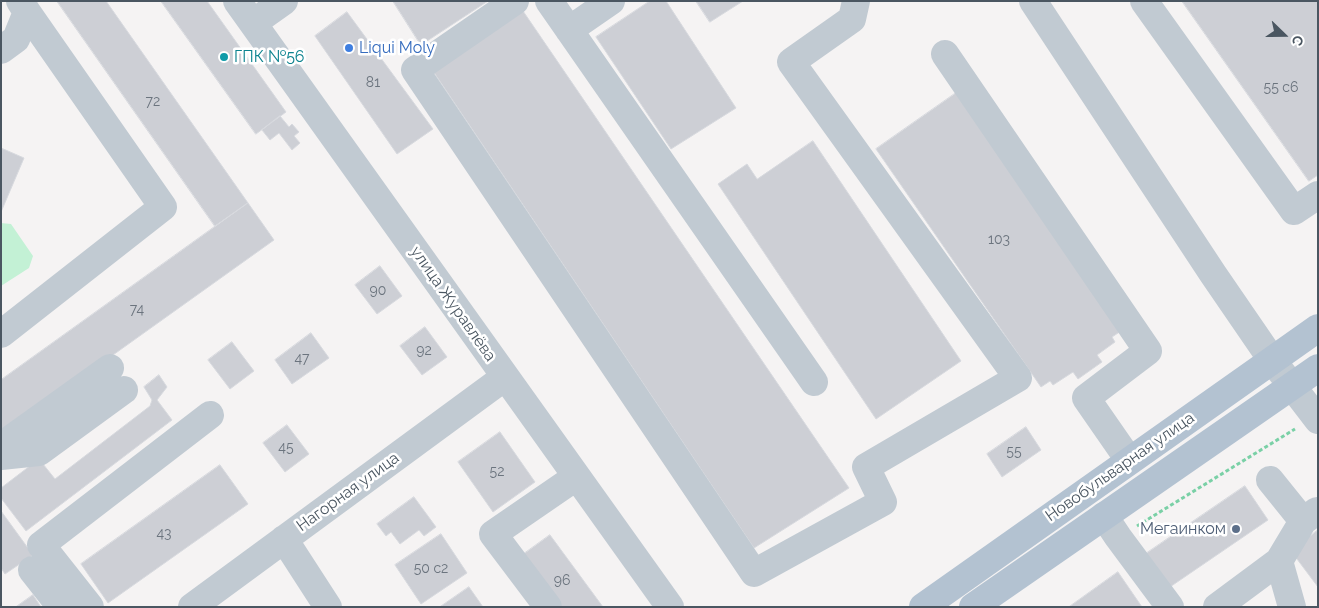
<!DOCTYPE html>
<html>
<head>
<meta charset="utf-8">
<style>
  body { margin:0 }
  #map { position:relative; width:1319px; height:608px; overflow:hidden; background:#f5f3f3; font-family:Raleway,sans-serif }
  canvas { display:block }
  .frame { position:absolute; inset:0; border:2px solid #4a5661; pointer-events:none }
  .north { position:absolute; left:1259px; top:10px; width:50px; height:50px; -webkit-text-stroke:4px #fff; paint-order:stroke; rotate:112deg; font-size:14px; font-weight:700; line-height:20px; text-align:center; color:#4a5661 }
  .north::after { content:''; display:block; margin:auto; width:18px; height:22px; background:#4a5661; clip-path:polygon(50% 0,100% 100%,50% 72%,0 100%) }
</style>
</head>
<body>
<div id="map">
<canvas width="1319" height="608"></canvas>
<div class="frame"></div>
<div class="north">С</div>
</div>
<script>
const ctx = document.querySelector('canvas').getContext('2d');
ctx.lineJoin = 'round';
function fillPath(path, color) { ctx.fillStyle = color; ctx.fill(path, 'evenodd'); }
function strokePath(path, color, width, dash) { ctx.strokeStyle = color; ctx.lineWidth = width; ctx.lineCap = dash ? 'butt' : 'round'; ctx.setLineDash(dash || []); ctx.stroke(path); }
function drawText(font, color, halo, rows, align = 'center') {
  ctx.font = font + ' Raleway,sans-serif'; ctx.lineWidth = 5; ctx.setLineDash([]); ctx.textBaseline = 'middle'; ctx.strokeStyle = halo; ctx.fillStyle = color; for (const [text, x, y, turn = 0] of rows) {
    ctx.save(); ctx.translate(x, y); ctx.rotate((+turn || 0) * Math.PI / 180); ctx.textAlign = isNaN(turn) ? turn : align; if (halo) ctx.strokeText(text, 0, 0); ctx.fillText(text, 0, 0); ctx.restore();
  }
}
const green = new Path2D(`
  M1,223L11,224L33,256L29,268L1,286Z`);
const building = new Path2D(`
  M57,1H106L248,203L215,226Z
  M161,1H207L286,112L256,134Z
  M393,1H488L421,45Z
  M650,1H666L736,108L671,149L596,37Z
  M696,1H743L710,22Z
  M1182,1H1318V175L1309,181Z
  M523,11L849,488L754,548L433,71Z
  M347,12L433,129L397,154L315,36Z
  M956,93L1121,331L1112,337L1115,342L1097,355L1102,362L1078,379L1073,372L1053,385L1050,381L1041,387L876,149Z
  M280,116L289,127L292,124L299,132L294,136L300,143L292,150L279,133L270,140L262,130Z
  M813,141L961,361L876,419L718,184L747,164L757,179Z
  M1,148L24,158L1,212Z
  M248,203L274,240L1,435V380Z
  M380,266L402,296L377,314L355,285Z
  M425,327L447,357L422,375L400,346Z
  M311,333L329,358L292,384L275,360Z
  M232,342L254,371L230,389L208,360Z
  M159,375L167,387L157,400L172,420L26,531L1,498V488L39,459L55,479L150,406L152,400L144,387Z
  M287,425L309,454L285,472L263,443Z
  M1026,427L1041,450L1002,477L987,454Z
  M500,432L535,482L493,512L458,462Z
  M220,465L248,504L108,603L81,564Z
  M1245,486L1268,520L1167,589L1144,555Z
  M414,497L436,527L424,536L419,530L400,544L391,532L386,536L377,524Z
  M1,511L33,555L5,574L1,568Z
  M1318,530V587L1291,551Z
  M441,534L467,573L421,604L395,565Z
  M550,535L603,607H559L521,556Z
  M1118,572L1142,607H1069Z
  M469,587L483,607H440Z
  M33,595L41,607H16Z`);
const path = new Path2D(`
  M1137,526L1295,429`);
const minor = new Path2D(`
  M237,1L670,607
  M515,1L415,70L754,573L883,502L866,467L1018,378L791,62L852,19L856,1
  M549,1L814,382
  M1033,1L1213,274L1272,360L1318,420
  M1144,1L1294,211L1318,195
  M253,23L284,1
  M569,30L611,1
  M1,50L16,39L27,12L20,1
  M945,54L1148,351L1086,398L1129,460
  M1,334L163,207L27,12
  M1,446L110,368
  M1,456L39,452L124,390
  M1270,480L1303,521L1317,511
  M1104,516L1118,537L1170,607
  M284,539L328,607
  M1279,561L1292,607
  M32,570L61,607
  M90,607L41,545L210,415
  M192,607L505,377
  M548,607L493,534L576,477
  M1217,607L1279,561L1303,521`);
const major = new Path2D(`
  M923,607L1318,328
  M973,607L1318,368`);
const markers = [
  [349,48,5,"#3f7fe0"],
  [224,57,5,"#0f9aa8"],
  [1236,529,5,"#5c6f8a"]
];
const numberNames = [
  ["81",373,83],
  ["55 с6",1281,88],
  ["72",153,102],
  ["103",999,240],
  ["90",378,291],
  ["74",137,310],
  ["92",424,351],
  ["47",302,359],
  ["45",286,448],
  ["55",1014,452],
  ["52",497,472],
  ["43",164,534],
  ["50 с2",431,569],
  ["96",562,581]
];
const shopNames = [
  ["Liqui Moly",359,48]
];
const cultureNames = [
  ["ГПК №56",234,57]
];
const streetNames = [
  ["улица Журавлёва",453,304,55],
  ["Новобульварная улица",1120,467,-35],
  ["Нагорная улица",348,492,-36]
];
const serviceNames = [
  ["Мегаинком",1226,529]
];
fillPath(green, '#c3f1d5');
fillPath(building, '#cdcfd5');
strokePath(building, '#d7d9de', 1);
strokePath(path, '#7ad0a6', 3, [4, 2.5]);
strokePath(minor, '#c1cad2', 28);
strokePath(major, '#b3c2d1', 28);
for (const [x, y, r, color] of markers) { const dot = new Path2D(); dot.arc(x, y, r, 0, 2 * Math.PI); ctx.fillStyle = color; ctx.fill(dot); strokePath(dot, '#fff', 2); }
drawText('14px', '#6b747e', null, numberNames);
drawText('16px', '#366cbe', '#fff', shopNames, 'left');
drawText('16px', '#0d838f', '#fff', cultureNames, 'left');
drawText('16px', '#4a5661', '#fff', streetNames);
drawText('16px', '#4e5e75', '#fff', serviceNames, 'right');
</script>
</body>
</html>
